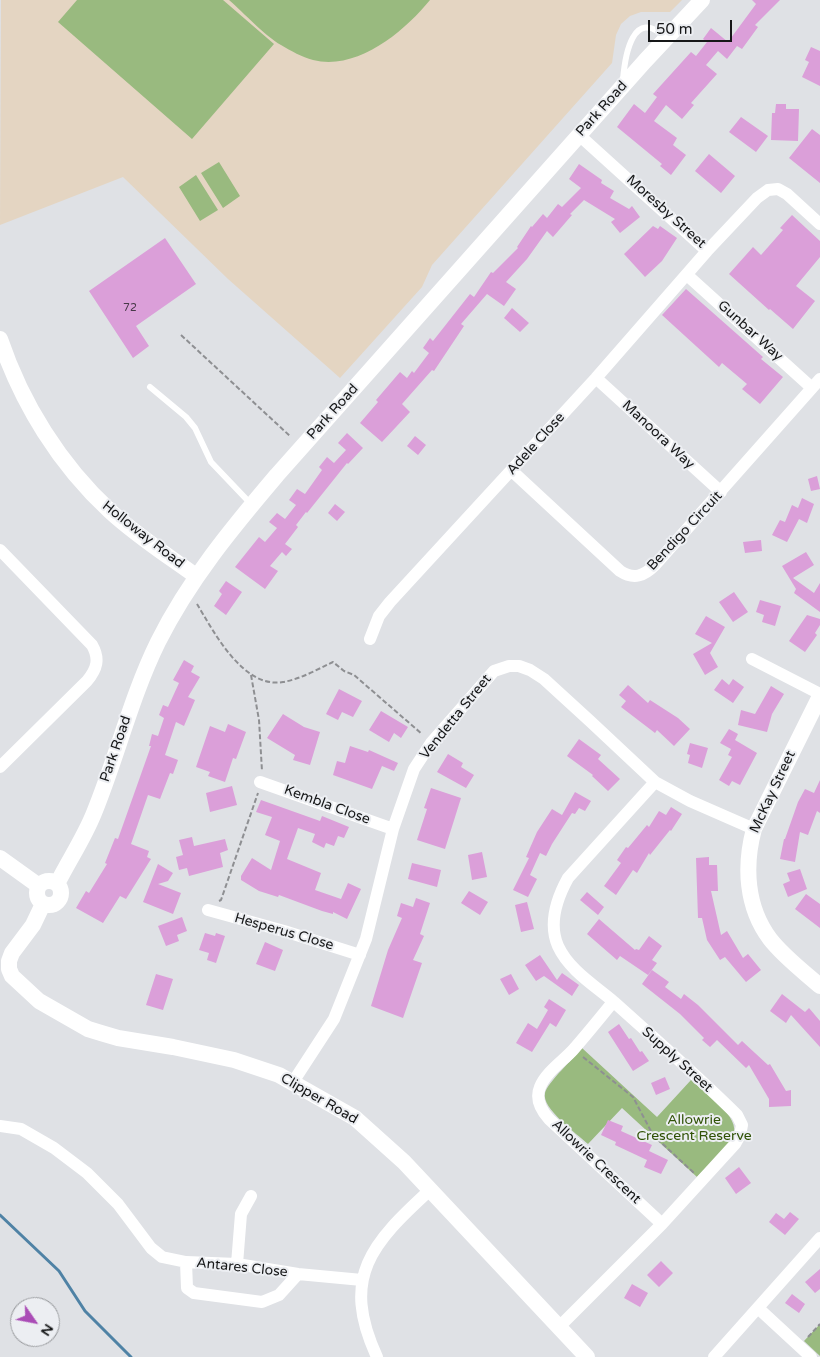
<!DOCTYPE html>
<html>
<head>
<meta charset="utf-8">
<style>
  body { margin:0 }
  #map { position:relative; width:820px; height:1357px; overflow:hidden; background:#dfe1e5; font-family:"Varela Round",sans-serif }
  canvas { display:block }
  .north { position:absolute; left:10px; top:1297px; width:50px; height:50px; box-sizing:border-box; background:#eceef2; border:1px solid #96989b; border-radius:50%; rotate:123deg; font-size:14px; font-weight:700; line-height:20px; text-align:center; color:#161718 }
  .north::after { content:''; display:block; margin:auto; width:18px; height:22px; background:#aa4cb6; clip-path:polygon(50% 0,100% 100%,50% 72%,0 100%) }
  .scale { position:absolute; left:648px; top:20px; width:84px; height:22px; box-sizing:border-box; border:2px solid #161718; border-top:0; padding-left:6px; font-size:15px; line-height:18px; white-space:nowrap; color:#161718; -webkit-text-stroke:4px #eceef2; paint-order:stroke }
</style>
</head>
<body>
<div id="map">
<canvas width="820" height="1357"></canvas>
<div class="north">N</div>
<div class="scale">50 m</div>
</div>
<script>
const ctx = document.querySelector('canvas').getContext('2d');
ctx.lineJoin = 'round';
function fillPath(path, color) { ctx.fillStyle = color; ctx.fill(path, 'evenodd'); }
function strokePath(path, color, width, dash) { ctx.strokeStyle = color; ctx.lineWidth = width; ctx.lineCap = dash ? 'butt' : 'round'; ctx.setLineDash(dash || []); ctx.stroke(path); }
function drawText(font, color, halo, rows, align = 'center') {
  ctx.font = font + ' "Varela Round",sans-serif'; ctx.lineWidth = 4; ctx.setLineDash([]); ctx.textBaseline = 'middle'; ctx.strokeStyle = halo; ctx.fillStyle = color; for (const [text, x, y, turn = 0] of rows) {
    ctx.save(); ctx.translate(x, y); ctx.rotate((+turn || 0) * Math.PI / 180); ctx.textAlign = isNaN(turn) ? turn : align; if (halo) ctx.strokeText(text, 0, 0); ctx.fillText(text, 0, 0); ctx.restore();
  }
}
const education = new Path2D(`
  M1,0H682L670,12H641L630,16L621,24L616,35L612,63L432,265L422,287L340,378L228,279L123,177L0,225Z`);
const green = new Path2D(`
  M77,0H223L274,44L192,139L58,22Z
  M229,0H430C404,32 357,71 313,60C302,57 291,51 281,45C265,36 244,13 229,0Z
  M219,162L240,196L223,208L201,173Z
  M196,175L218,210L200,221L179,187Z
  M582,1048L657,1117L691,1080C704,1092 742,1117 733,1136C728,1148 706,1167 697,1177L622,1108L588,1144C577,1134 541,1108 545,1093C548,1082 574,1058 582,1048Z
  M820,1324V1356L804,1341Z`);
const stream = new Path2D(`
  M0,1215L59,1271L85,1311L131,1357`);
const building = new Path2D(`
  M752,0H780L755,25L758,27L742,49L737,46L727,59L718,51L706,65L717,74L691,103L694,105L682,119L666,105L654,121L677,138L673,145L686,155L671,175L660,166L662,164L617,127L634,104L645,113L657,97L653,94L691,52L696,56L707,42L703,39L711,28L728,42L756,4Z
  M811,47L820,51V86L802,77L809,62L805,60Z
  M776,104H786V109H799L798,141L771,140L772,113H775Z
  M741,117L768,136L756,152L729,132Z
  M812,129L820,135V183L789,158Z
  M709,154L735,176L721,193L695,171Z
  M579,164L602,180L601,183L614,191L610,198L629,209L632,206L640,217L620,233L611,222L615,219L584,200L570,214L572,215L553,237L547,231L527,259L506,282L516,289L504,306L487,294L461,324L464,326L434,371L432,370L402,404L410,412L382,442L360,423L378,402L376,400L400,372L407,378L412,371L414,373L429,353L423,348L430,338L433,341L470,294L474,297L491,272L493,273L518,248L517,247L531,226L532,227L543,214L547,218L558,204L562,207L581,188L569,179Z
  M792,215L820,241V257L796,286L815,301L793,329L770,309L769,310L729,274L753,247L761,255L783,230L780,228Z
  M653,226L658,229L660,226L677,238L662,261L645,277L624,254Z
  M165,238L196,284L136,326L149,346L133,358L89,291Z
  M686,289L763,357L761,359L783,377L760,404L742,389L747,384L722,363L719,367L662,315Z
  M512,308L529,323L520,332L504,318Z
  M347,433L363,448L348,464L347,463L307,513L306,512L296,525L298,527L285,544L292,549L286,556L282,552L270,566L278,571L265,589L235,567L259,537L265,542L277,528L269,522L277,513L285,519L296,505L289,500L297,489L305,494L322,470L319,467L327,457L334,463L346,450L338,443Z
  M415,436L426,445L418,455L407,446Z
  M817,476L820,489L811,491L808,479Z
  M802,498L814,504L807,523L799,519L787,542L772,535L780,520L785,522L792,505L798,508Z
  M335,504L345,512L337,521L328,513Z
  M761,540L762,551L745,553L743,542Z
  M806,552L814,565L793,578L814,593L820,583V612L794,593L796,589L782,566Z
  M226,581L242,592L226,615L214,606L222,594L219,591Z
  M734,592L748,612L733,622L719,602Z
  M760,600L781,606L775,626L762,622L764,615L756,612Z
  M807,615L820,619V625L815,633L817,635L805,652L789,641Z
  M706,616L725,627L710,653L718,667L705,675L693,654L712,643L695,634Z
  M184,660L194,666L191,672L200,677L188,697L195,700L184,726L176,722L165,755L178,760L173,774L170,773L160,799L148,795L131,844L149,851L147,857L151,859L126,899L120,896L103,923L76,908L86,891L89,893L107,864L105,863L115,838L118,839L151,746H149L152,734L158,736L164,718L159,715L163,705L168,707L179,683L173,680Z
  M722,679L729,685L733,679L744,687L733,703L714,690Z
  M628,685L648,703L650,700L678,718L690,729L674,746L657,730L655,733L621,707L626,701L619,695Z
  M771,686L784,694L772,714L767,732L738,725L741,710L755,714Z
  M339,689L362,701L353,717L342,712L338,720L326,714Z
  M381,711L408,727L401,738L394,733L389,742L369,730Z
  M283,714L304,727L320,732L310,765L293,760L295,755L267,738Z
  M228,724L246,732L236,759L233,758L225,782L208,776L210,772L196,767L210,726L225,732Z
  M729,729L738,734L735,740L757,753L740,785L732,781L729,786L719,780L732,757L728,755L731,749L720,743Z
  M579,739L601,755L598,759L620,779L608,791L592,776L593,775L567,756Z
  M690,743L708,748L702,768L688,763L690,755L687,754Z
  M350,746L368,752L369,750L398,763L394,771L382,766L372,789L333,775L337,761L345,763Z
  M448,754L463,763L461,767L474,775L466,788L437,772Z
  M820,780V813L817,811L808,835L800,832L795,862L780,859L784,839H785L798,802L805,789L814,793Z
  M232,786L237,805L210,812L206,793Z
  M431,788L461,798L445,849L417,840L427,809L424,808Z
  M575,792L591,801L585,811L579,808L575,814L572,813L552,844L546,856L540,853L530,875L537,879L528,897L513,890L529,858L526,857L537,832L552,809L562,815Z
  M261,800L320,821L322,816L349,827L344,838L338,836L334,846L326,843L324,848L312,842L315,834L298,828L287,859L321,873L315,890L341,899L348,883L361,889L347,919L333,912V914L322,911L279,895L278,897L259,891L241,880V876L252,858L271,870L280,841L265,835L272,817L256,812Z
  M671,807L682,814L671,831L670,830L650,855L649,853L637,873L633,870L616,895L604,886L621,863L617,860L626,847L628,848L647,825L649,827L659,811L666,815Z
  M192,837L194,846L225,839L228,850L220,853L223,867L189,876L187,868L179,870L176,857L183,855L179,840Z
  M482,852L487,877L472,880L468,855Z
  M709,857V865H717L718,891H711L721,935L727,931L743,958L748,954L761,970L746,982L725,957L720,960L707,940L702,918H698L696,858Z
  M412,863L441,870L437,887L408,879Z
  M158,864L173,873L168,881L158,884L181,893L173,914L143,902Z
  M800,869L807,889L788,897L783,884L790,881L787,873Z
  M469,891L488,902L480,915L461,903Z
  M587,892L604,907L598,915L580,900Z
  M806,894L820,904V928L795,909Z
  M416,898L430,903L420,934L424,936L413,960L422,963L403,1018L371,1006L388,950L402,918L397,916L401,903L413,907Z
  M527,902L534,929L521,932L515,905Z
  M182,917L187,931L177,935L179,941L166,946L158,926Z
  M599,919L635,950L636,949L639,950L649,936L662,946L652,960L657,963L648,975L620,956L617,960L587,934Z
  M205,933L215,936L216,933L225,936L216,963L207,960L209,953L199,950Z
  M265,942L283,950L275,971L256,964Z
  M540,955L557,980L562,973L579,985L572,996L544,976L536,981L525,965Z
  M652,970L669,982L665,987L681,999L684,994L698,1005L738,1045L742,1041L768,1065L770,1064L786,1091L791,1090V1106L769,1107V1099L749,1065L746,1068L717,1040L710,1047L702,1040L704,1038L680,1014L642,984Z
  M156,974L173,979L163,1010L146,1005Z
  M511,974L519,989L509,995L500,979Z
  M782,994L805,1012L809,1008L820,1021V1047L791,1015L786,1023L770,1011Z
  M549,999L566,1010L556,1027L550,1023L532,1052L516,1043L528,1023L537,1029L548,1010L544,1007Z
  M619,1024L629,1039L631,1038L640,1052L642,1051L649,1061L633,1071L608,1032Z
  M665,1077L670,1089L656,1095L651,1083Z
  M608,1120L623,1126L621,1131L652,1145L649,1151L668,1160L661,1174L644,1167L647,1160L615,1145L616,1142L601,1135Z
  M739,1167L751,1183L736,1194L725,1178Z
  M790,1212L799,1219L785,1235L769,1222L776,1213L784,1219Z
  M661,1261L673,1273L659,1287L647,1275Z
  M820,1269V1289L815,1293L805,1282Z
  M632,1284L648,1293L640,1307L624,1298Z
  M792,1294L805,1304L799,1313L785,1303Z`);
const path = new Path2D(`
  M181,335L291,437
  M197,604C214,632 243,689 283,682C301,679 318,669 333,662L344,671L354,675L422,734
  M251,675L259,720L262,771
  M219,901L221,900L258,793
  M583,1057L633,1097L653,1135L694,1173
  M808,1337L820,1324`);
const service = new Path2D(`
  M623,80C625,55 633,6 666,38
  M150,387L186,417L195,428L211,462L251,504`);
const minor = new Path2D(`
  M579,135L707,251L757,198L768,190L778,189L787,194L820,224
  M687,275L812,388
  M596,378L721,492
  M512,471L620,571C634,580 644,576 655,565L820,379
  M0,550L92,645C100,659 97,669 87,681L0,767
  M370,639L379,616L390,602L596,378L707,251
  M752,659L820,694
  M260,782L393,829
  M208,910L284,931L360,955
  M613,1002C600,1018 587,1034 573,1050C563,1061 546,1072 540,1087C535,1099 541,1110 549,1119L662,1224
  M293,1082L334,1019L366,939L393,829L414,769L431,743L494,671L509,666H519L530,670L544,679L591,722L655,782L690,801L754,829
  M0,1126L21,1129L54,1148L87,1173L118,1204L151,1248L162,1257L186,1262L237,1264L298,1274L362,1280
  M186,1262L187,1288L194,1293L262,1302L279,1295L298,1274
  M237,1264L241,1214L251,1196
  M758,1308L811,1357
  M559,1327L662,1224L735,1144L740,1135L742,1125L737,1115C698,1076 655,1039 614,1002C594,985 569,970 558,946C548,923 557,898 568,878L655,782
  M377,1357C340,1277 372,1243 430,1190
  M714,1357L820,1238`);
const tertiary = new Path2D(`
  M0,339C22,404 60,465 110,511C137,536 167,555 196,576
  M820,696L754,829C744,866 746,907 770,939C784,957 803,971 820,986
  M0,858L39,886
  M37 893a12 12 0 1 1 24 0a12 12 0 1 1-24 0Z
  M57,884C69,860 84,838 94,813C117,757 131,697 158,642C189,580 232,528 277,475L645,61L702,0
  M43,904L33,925L12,953L9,961V969L12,976L39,1001L88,1029L101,1033L118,1038L173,1047L234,1060L279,1075L355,1118L404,1162L587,1357`);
const numberNames = [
  ["72",130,308]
];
const streetNames = [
  ["Park Road",602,109,-48],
  ["Moresby Street",666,212,42],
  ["Gunbar Way",750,331,42],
  ["Park Road",333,412,-48],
  ["Manoora Way",658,435,43],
  ["Adele Close",536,444,-48],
  ["Bendigo Circuit",685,531,-47],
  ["Holloway Road",143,535,38],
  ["Vendetta Street",456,717,-51],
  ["Park Road",116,749,-71],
  ["McKay Street",773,792,-65],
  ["Kembla Close",327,805,20],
  ["Hesperus Close",284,932,16],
  ["Supply Street",677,1060,42],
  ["Clipper Road",319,1099,30],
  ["Allowrie Crescent",596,1162,43],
  ["Antares Close",242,1268,6]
];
const parkNames = [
  ["Allowrie",694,1120],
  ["Crescent Reserve",694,1136]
];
fillPath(education, '#e4d5c2');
fillPath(green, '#99ba7f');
strokePath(stream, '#4f82a5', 3);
fillPath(building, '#db9fd9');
strokePath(path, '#8e8f92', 2, [5, 2.5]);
strokePath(service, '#fff', 6);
strokePath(minor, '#fff', 12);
strokePath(tertiary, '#fff', 16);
drawText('11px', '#473948', null, numberNames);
drawText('14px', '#161718', '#eceef2', streetNames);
drawText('14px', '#305206', '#eceef2', parkNames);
</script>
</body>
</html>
